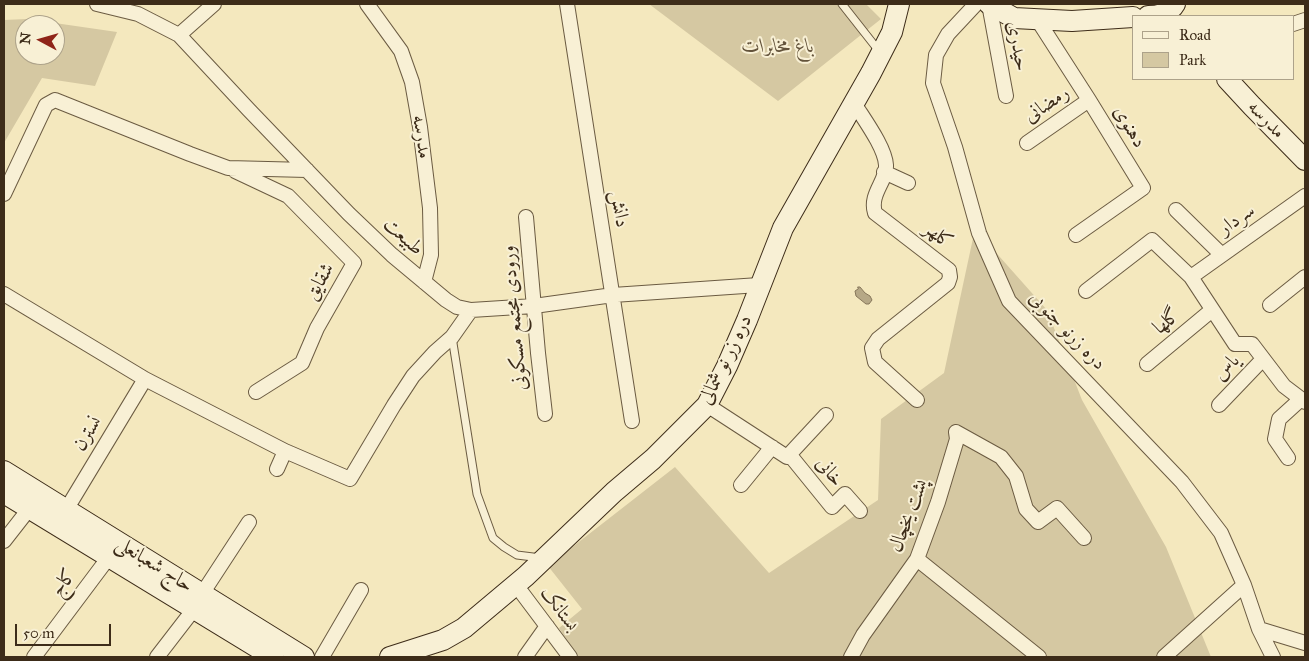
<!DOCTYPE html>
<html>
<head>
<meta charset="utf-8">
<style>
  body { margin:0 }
  #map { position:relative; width:1309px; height:661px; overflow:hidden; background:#f4e8be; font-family:"IM FELL Great Primer",serif }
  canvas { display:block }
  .frame { position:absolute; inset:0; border:5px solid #3d2c19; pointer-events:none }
  .legend { position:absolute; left:1132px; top:15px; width:162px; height:65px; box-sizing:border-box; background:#f8f0d5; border:1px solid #ada28a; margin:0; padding:6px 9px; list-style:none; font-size:15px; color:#3d2c19 }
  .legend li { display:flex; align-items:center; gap:10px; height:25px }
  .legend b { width:25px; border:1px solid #ada28a }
  .north { position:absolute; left:15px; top:15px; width:50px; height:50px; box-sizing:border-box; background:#f8f0d5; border:1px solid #ada28a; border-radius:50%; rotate:276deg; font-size:14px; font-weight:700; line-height:20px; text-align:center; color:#3d2c19 }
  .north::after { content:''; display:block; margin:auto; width:18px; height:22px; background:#8f2418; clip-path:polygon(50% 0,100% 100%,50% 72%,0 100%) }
  .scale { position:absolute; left:15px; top:624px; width:96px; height:22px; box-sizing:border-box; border:2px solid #3d2c19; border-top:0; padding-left:6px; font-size:15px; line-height:18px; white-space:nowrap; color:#3d2c19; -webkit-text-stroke:4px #f8f0d5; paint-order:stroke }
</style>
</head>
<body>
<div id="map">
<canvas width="1309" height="661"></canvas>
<div class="frame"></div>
<ul class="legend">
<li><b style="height:6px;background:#f8f0d5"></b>Road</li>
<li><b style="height:14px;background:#d5c8a2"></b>Park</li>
</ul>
<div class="north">N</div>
<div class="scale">50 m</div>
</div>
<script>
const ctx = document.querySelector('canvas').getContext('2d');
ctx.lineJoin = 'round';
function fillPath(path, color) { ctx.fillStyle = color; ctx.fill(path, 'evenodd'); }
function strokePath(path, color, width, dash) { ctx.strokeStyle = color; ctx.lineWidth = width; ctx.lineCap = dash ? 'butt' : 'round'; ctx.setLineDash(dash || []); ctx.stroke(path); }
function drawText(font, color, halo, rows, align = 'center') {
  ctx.font = font + ' "IM FELL Great Primer",Amiri,serif'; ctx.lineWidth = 4; ctx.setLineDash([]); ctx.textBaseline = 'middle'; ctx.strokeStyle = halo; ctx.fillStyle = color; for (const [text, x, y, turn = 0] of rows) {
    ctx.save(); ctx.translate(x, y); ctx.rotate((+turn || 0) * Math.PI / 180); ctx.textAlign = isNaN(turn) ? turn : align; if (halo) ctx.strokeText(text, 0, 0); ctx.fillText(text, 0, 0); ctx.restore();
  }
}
const green = new Path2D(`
  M649,4H866L881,19L778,101Z
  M27,19L117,32L95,86L42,78L4,143V20ZM25,25H55V55H25Z
  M975,229L1047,310L1082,400L1166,547L1211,657H577L559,628L582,609L548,566L675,467L769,573L878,500L881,419L944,373Z`);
const water = new Path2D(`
  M858,287H860L865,293L870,296L872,300L869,304H866L856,296L855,291L858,289Z`);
const lane = new Path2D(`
  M842,4L879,51
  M452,337L477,494L493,538L504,547L517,555L541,558`);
const street = new Path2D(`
  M97,4L138,14L179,35L249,110L349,214L392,255L446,300L457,307L471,310L534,306L613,295L759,285
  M367,4L401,51L412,82L420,127L430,208L431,255L424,282
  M567,4L632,421
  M976,4L948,34L936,55L933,83L955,147L979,233L1009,301L1182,482L1221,533L1244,585L1259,629L1273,657
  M989,4L1006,96
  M1037,19L1089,100L1143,188L1076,235
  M1293,24L1305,20
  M179,35L214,4
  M854,103C863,118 885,147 886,165C887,181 869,194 875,213L949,270L950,277L948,283L878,339L872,348L875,362L917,400
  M1027,143L1089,100
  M235,171L288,196L354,263L317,328L302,363L256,392
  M884,172L908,183
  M4,194L46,105L55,100L190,154L228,168L307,170
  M1176,210L1222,255
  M526,217L538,353L545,414
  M1191,277L1305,196
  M1086,291L1152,240L1191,277L1235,344H1252L1284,386L1305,402
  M4,294L145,379L285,451L350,479L394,405L413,376L435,352L452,337L471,310
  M1270,305L1305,277
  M1147,364L1212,310
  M707,405L787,457L826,415
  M1219,405L1263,359
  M956,432L1001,457L1016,476L1026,509L1038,522L1057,508L1084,538
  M789,454L832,507L845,494L860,511
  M1288,458L1275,439L1279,419L1301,399
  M277,469L285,451
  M741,485L772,447
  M66,510L145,379
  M4,541L29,509
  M917,559L1039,657
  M516,585L570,657
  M202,594L249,522
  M1259,629L1305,643
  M34,657L109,557
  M157,657L194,609
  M322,657L361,590
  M525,657L547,626
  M851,657L863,635L917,559L938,502L957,439L956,432
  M1164,657L1244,585`);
const secondary = new Path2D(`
  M989,4L1014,18L1072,21L1133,17
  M1148,16C1158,16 1170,13 1175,4
  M1227,79L1252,106L1305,160
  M4,471L304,657
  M4,493L273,657
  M390,657L443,640L464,628L526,576L614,492L653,459L707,405L727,366L747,320L783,228L871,73L892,32L899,4`);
const streetNames = [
  ["حیدری",1017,46,80],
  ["رمضانی",1047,105,-34],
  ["مدرسه",1266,120,46],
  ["دهنوی",1129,127,59],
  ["مدرسه",421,137,82],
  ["دانش",619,209,81],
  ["سردار",1237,220,-35],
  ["کلهر",938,236,38],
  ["طبیعت",403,237,42],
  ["شقایق",320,282,-60],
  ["ورودی مجتمع مسکونی",515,318,-95],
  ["گلها",1167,322,-40],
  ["دره زرنو جنوبی",1067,331,46],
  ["دره زر نو شمالی",726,360,-64],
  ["یاس",1227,368,-46],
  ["نسترن",88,434,-59],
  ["خانی",829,472,51],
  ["پشت یخچال",909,516,-69],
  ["حاج شعبانعلی",154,565,32],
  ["کاج",64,583,-53],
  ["بستانک",559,609,53]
];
const parkNames = [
  ["باغ مخابرات",778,47]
];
fillPath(green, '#d5c8a2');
fillPath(water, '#b6a886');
strokePath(water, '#86765a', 1);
strokePath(lane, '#6b5b42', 9);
strokePath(street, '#6b5b42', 16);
strokePath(secondary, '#3d2c19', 22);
strokePath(lane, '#f8f0d5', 7);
strokePath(street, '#f8f0d5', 14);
strokePath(secondary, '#f8f0d5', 20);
drawText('20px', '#3d2c19', '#f8f0d5', streetNames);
drawText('italic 20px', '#63533b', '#f8f0d5', parkNames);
</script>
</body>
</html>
